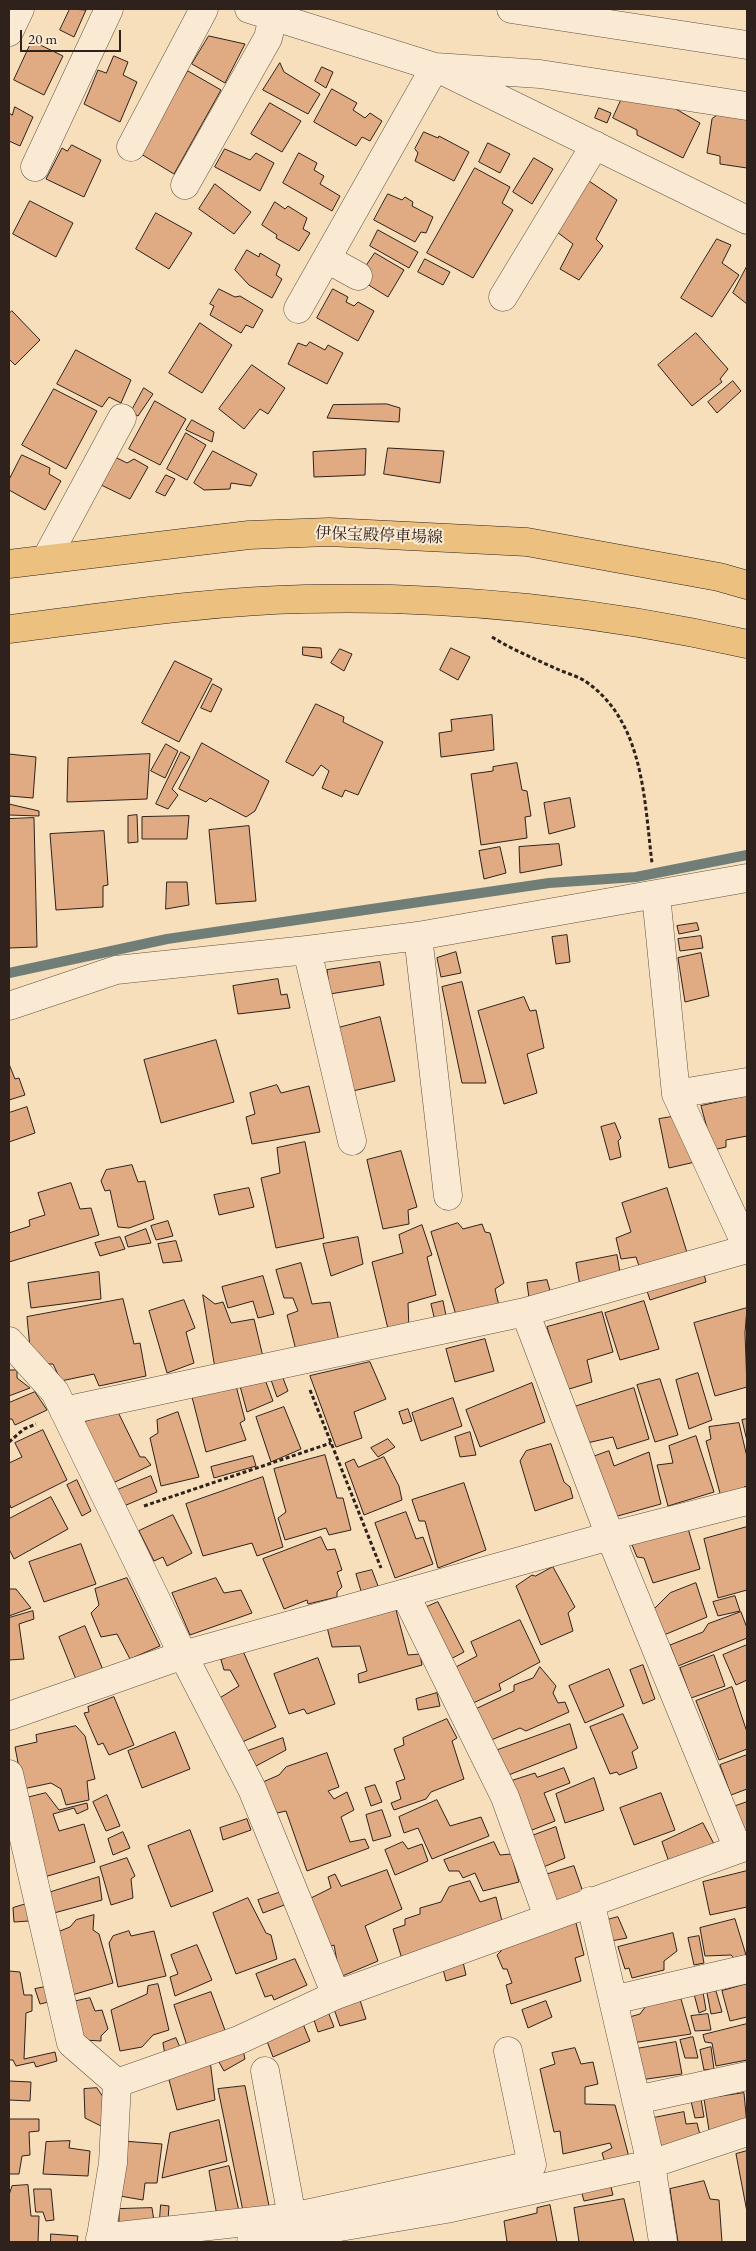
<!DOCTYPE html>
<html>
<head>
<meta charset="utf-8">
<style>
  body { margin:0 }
  #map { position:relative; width:756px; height:2251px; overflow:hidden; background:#f7dfbb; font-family:"EB Garamond",serif }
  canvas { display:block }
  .frame { position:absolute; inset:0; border:10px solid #2f211c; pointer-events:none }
  .scale { position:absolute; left:20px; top:30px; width:101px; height:22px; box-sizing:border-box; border:2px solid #2f211c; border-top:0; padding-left:6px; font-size:15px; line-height:18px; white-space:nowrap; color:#2f211c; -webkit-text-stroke:4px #faead3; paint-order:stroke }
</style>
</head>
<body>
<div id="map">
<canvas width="756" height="2251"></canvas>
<div class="frame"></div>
<div class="scale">20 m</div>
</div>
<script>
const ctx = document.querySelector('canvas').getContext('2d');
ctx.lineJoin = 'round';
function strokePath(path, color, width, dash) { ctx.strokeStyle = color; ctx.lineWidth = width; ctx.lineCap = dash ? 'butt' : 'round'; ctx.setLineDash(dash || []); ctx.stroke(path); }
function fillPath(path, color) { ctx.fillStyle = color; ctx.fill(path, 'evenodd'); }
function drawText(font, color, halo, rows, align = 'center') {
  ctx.font = font + ' "EB Garamond","Noto Serif JP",serif'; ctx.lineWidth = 4; ctx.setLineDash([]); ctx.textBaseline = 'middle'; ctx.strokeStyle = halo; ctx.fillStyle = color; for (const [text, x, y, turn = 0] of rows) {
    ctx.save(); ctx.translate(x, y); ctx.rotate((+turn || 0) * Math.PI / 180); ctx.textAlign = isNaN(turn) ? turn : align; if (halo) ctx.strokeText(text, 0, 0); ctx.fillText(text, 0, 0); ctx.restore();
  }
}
const stream = new Path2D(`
  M9,973L167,939L549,883L636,877L747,855`);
const building = new Path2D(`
  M70,9L86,10L74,37L60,30Z
  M209,36L245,44L225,83L192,64Z
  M32,41L63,56L44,95L14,80Z
  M114,56L128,62L123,75L137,82L120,122L84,104L98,70L106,73Z
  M280,63L284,72L320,94L308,114L263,90Z
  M322,67L333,72L326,88L315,81Z
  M188,71L221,90L174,174L141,154Z
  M332,89L357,103L353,110L365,118L370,113L382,121L370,141L362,137L356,146L314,122Z
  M623,96L662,101L700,123L683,158L637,135V130L613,118Z
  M270,103L301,121L282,152L251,134Z
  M15,107L33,117L20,146L9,141V113L12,115Z
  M599,108L611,113L607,123L595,118Z
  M719,114L747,119V168L720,164V156L707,153L712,119Z
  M424,132L438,138L439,136L469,152L454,181L415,161L418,153L415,149Z
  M488,143L510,154L500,173L479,162Z
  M72,145L101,160L84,197L46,179L62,148L67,151Z
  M225,149L250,160L256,153L274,163L260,191L215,167Z
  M299,153L317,163L314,170L324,176L320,184L340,196L332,211L283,183Z
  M534,158L553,169L532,204L513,192Z
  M475,168L510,187L502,203L513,210L473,278L427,253Z
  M589,181L617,200L596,239L603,246L579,280L560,269L573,244L557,232Z
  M215,184L251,212L234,234L199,209Z
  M388,194L402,200L405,197L413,202L412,206L433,217L426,233L421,232L415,242L374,220Z
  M30,201L73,223L56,257L13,234Z
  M275,202L285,209L288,206L307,218L303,229L310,233L299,251L276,238L277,235L262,225Z
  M156,213L192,233L169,269L136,249Z
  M378,230L418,252L409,268L370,246Z
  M717,239L731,245L722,263L739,275L712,317L681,298Z
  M247,250L259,257L260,253L280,265L276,275L282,279L272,298L249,285L235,270Z
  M375,253L404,270L388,297L367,284L362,272Z
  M425,259L450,272L443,285L418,272Z
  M747,266V304L733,293Z
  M219,289L235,297L240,296L263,310L253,328L246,325L241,333L210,315L214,306L210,304Z
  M333,289L348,297L346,302L354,306L358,302L374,311L358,341L317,318Z
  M12,311L40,340L15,365L9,359V314Z
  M200,323L232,345L202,393L169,373Z
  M696,333L728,369L720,379L722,382L692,406L658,365Z
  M310,342L325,350L328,345L343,353L327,384L288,364L298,343L306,346Z
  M76,350L131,380L121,403L109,397L102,407L57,384Z
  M252,365L285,388L268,414L260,409L244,429L219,409Z
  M733,381L741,391L717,413L708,402Z
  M144,388L153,394L138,416L131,412Z
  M54,389L97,411L66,469L22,445Z
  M155,401L186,419L160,465L129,449Z
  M387,404L400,408L399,422L327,418L333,405Z
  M192,420L214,432L212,442L186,430Z
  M186,433L206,445L187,480L167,469Z
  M388,448L444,451L440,483L384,474Z
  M366,449L365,475L314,477L313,452Z
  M213,451L257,474L251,486L231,483L230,489L204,490L194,483Z
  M22,455L50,468L49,474L61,481L45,510L9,490V480Z
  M113,456L127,463L134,459L148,467L130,499L97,483Z
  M166,475L175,479L165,496L156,492Z
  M303,647L321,648L322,658L303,655Z
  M451,648L470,657L458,680L440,670Z
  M340,649L352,654L344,671L331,663Z
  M175,661L212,679L179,742L142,723Z
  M213,684L222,689L211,712L201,708Z
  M316,704L344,717L343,722L383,742L358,795L345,790L342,797L322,788L329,771L321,765L313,776L286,762Z
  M492,715L494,750L441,757L439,733L452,731L451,720Z
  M202,743L269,781L255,811L246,817L210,798L206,802L179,789Z
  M166,744L178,751L165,778L151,771Z
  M181,752L190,757L172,789L178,795L168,809L156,804Z
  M9,754L36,757L33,798L9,796Z
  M150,754L147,799L67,802L68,758Z
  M517,763L522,790L527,791L531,816L525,817L527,838L481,845L471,774L493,771V767Z
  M570,798L575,827L549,834L544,803Z
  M9,804L39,811V816L9,815Z
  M137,815L138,842L128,843V816Z
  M189,816L187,839H142V817Z
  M34,818L37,947L9,948V819Z
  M249,826L256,901L216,904L209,830Z
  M104,831L108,885L103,886V907L56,910L50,834Z
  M559,844L562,865L520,873L519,847Z
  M500,847L506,873L484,879L479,851Z
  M167,882H187L189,905L166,909Z
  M697,923L699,930L679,934L677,926Z
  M567,935L570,962L556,964L552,937Z
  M701,936L703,948L680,951L678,939Z
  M456,952L461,973L441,977L437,958Z
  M701,953L709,996L685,1002L678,958Z
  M380,962L384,985L330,994L327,970Z
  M278,979L281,995L287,994L290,1008L238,1014L233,986Z
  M462,982L486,1083H462L442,987Z
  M524,997L530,1011L536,1010L544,1048L527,1054L537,1093L504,1104L478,1011Z
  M380,1017L395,1081L353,1091L338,1028Z
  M216,1040L234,1102L161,1123L144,1060Z
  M9,1064L15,1079L19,1078L25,1095L9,1100Z
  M277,1085L281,1093L309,1086L320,1132L252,1144L246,1117L255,1114L250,1093Z
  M747,1096V1136L726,1140V1147L713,1150L701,1106Z
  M27,1107L35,1133L9,1142V1113Z
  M684,1115L695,1162L669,1168L659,1119Z
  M615,1123L621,1138L618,1141L621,1157L610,1160L601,1127Z
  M305,1142L324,1238L276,1248L261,1178L280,1173L277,1148Z
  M401,1151L417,1207L408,1210L409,1224L383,1229L367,1160Z
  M132,1165L138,1182L145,1181L154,1219L129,1228L118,1227L110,1190L105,1191L101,1181L106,1170Z
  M71,1183L80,1209L91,1208L99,1235L9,1262V1233L30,1226L29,1220L45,1215L38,1193Z
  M249,1188L254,1207L219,1215L214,1195Z
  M667,1188L689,1259L641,1272L636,1257L621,1259L616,1238L631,1232L622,1203Z
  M168,1221L173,1236L156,1240L151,1226Z
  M458,1223L463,1229L482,1224L485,1232L490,1233L504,1283L495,1289L499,1306L456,1315L431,1232Z
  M422,1225L432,1255L427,1257L436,1295L408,1303L409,1330L389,1333L372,1262L403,1253L399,1235Z
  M146,1229L151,1243L128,1247L125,1237Z
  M120,1237L125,1249L100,1256L95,1243Z
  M358,1237L363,1264L331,1276L323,1244Z
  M176,1241L182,1261L163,1263L158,1244Z
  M617,1255L621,1278L580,1286L576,1263Z
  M301,1263L312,1304L330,1302L340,1345L297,1354L287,1315L298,1311L293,1298H284L276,1270Z
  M99,1272L101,1299L31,1308L28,1283Z
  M704,1274L706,1282L650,1300L647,1291Z
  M263,1276L274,1314L258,1318L253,1301L228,1308L222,1287Z
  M547,1280L551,1294L529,1298L527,1283Z
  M203,1295L215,1304L223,1302L231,1323L254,1319L263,1357L216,1372Z
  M123,1299L134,1344L140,1343L146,1376L99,1386L94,1374L61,1381L53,1364H47L30,1348L27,1317Z
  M184,1300L195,1328L186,1332L194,1363L167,1373L149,1311Z
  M443,1301L447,1320L435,1321L431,1304Z
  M644,1301L659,1349L620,1360L605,1313Z
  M747,1308L745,1333L747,1387L715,1396L694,1323Z
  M602,1312L613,1352L587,1360L592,1382L566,1390L547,1327Z
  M485,1339L494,1371L455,1382L446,1349Z
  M370,1362L386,1399L354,1412L362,1438L336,1447L310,1376Z
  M9,1370H17V1378L30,1388L9,1396Z
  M281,1373L288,1391L277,1397L270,1377Z
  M698,1373L712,1420L689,1429L676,1380Z
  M264,1377L273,1401L247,1412L240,1386Z
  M660,1379L678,1435L655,1442L637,1385Z
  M235,1382L245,1420L240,1423L246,1440L206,1452L192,1397Z
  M532,1383L545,1422L480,1447L466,1410Z
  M634,1388L649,1439L617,1449L613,1437L587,1443L574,1407Z
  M35,1392L47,1410L15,1425L12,1419H9V1403Z
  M453,1398L462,1426L421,1441L412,1413Z
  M284,1407L301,1449L271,1462L256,1417Z
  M408,1409L412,1421L403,1424L399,1412Z
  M118,1412L140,1457H145L151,1465L111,1484L81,1423Z
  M178,1412L199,1477L161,1486L150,1438L158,1433L157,1420Z
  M747,1419V1441L742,1420Z
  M739,1423L747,1457V1486L744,1487V1492L721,1497L706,1441L711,1439L709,1427Z
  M43,1430L67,1480L11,1508L9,1503V1463L22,1457L15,1443Z
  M470,1432L476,1455L460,1457L455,1437Z
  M696,1436L714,1492L668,1506L657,1465L673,1463L669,1446Z
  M388,1439L395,1447L378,1457L371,1448Z
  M551,1444L564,1482L570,1487L573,1498L535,1511L520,1461L526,1451Z
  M609,1451L614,1466L649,1452L661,1504L614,1517L590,1458Z
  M325,1455L337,1498H343L351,1530L329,1535L326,1528L285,1540L278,1518L286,1512L274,1469Z
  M253,1456L256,1466L214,1478L211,1467Z
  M384,1457L399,1486L402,1500L364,1515L345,1463L354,1459L358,1467Z
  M151,1476L157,1492L124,1506L115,1491Z
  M263,1477L283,1547L257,1556L252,1543L203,1556L186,1504Z
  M77,1480L91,1511L82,1516L67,1485Z
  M464,1483L486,1550L438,1568L425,1521H419L412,1500Z
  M51,1497L68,1529L14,1559L9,1549V1519Z
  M406,1512L416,1539L423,1537L433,1564L395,1578L375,1523Z
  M173,1515L192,1553L167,1566L163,1557L154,1561L139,1531Z
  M687,1525L700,1569L653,1583L644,1558L637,1557L630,1540Z
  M747,1527V1590L718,1598L704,1539Z
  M321,1537L327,1550L335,1549L342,1570L337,1572L342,1587L337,1592V1597L308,1604L307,1600L284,1609L263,1559Z
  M81,1544L96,1584L44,1602L29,1562Z
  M553,1567L575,1607L568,1613L573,1631L541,1645L516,1586L532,1575L535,1576Z
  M372,1570L378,1586L361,1591L356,1574Z
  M127,1578L160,1646L130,1659L117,1634L101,1637L91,1613L99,1605L95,1589Z
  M216,1578L224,1593L241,1590L252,1613L190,1635L172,1593Z
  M696,1583L707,1617L664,1635L654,1609L670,1593Z
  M9,1589H16L31,1608L9,1616Z
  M735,1596L740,1611L718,1616L713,1602Z
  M438,1602L464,1652L447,1661L422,1609Z
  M396,1610L408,1655L420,1654L422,1665L359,1683L358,1674L367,1671L360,1646L332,1647L327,1627Z
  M33,1611L34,1619L19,1624L24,1659L9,1660V1618Z
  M741,1612L747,1628V1638L678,1666L670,1645L703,1632L708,1624Z
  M520,1620L540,1662L499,1684L501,1690L469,1705L452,1669L477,1656L471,1642Z
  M85,1626L103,1670L77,1682L59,1637Z
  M747,1645V1680L736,1685L723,1655Z
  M243,1651L276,1727L240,1743L218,1699L239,1686L230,1670H224L221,1660Z
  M714,1655L725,1686L691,1698L680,1668Z
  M318,1658L335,1704L307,1714L304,1709L289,1714L274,1674Z
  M643,1665L655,1699L643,1704L630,1670Z
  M540,1667L556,1686L553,1693L558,1703L565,1702L569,1712L526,1731L520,1728L484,1743L471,1711L514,1691V1685L533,1678Z
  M609,1669L624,1706L585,1723L569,1686Z
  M732,1687L747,1732V1749L719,1760L696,1701Z
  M437,1693L440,1706L418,1710L416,1699Z
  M114,1697L134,1745L109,1755L103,1743L98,1745L84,1713L89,1712L88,1707Z
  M623,1714L638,1748L632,1752L637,1768L619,1775L617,1772L610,1774L590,1727Z
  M447,1719L457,1738L452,1741L464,1779L431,1792L426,1799L394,1810L391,1803L401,1799L396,1782L405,1779L394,1749L404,1745L403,1738Z
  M570,1724L577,1748L506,1776L495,1751Z
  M76,1726L85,1736L95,1779L87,1781L89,1800L66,1805L61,1789L51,1783L23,1789L15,1747L37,1742L36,1735Z
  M175,1732L190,1769L142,1788L128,1751Z
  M283,1738L286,1750L256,1766L248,1751Z
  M327,1753L339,1787L328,1791L334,1799L347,1792L354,1810L341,1817L350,1842L365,1839L369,1848L307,1871L286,1811L273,1814L263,1782L279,1775L286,1767Z
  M747,1755V1789L731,1795L720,1765Z
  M564,1768L570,1783L544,1793L555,1821L527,1832L504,1783L535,1773L537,1777Z
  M594,1778L604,1810L565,1823L556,1794Z
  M375,1785L382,1802L371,1806L365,1788Z
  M46,1793L59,1810L87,1803L88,1809L77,1814L74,1808L53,1814L59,1831L84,1824L95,1862L41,1878L22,1799Z
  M661,1793L675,1830L634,1845L620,1808Z
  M107,1795L120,1826L106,1831L93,1802Z
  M437,1800L450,1826L481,1817L489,1836L432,1859L418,1828L404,1833L399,1817Z
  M747,1802V1840L733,1807Z
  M382,1810L391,1836L373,1841L366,1815Z
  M247,1819L251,1830L223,1840L220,1828Z
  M703,1823L714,1844L669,1862L662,1842Z
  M556,1827L565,1858L541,1868L529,1837Z
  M190,1830L213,1891L171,1907L148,1846Z
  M123,1832L130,1848L113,1855L108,1839Z
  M403,1842L408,1849L422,1844L428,1861L395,1875L385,1850Z
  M494,1842L500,1855L511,1854L519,1882L483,1891L475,1873L463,1878L459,1871H449L444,1860Z
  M127,1858L135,1876L131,1879L133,1898L111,1905L100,1867Z
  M574,1866L584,1895L555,1905L545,1875Z
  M387,1870L402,1909L365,1926L378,1961L340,1977L334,1945L328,1947L309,1899L331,1888L328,1877L335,1874L341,1886Z
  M747,1871V1907L710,1915L703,1882Z
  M99,1877L102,1900L54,1913L48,1893Z
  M470,1881L480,1902L496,1897L503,1925L402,1959L393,1929L405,1925V1919L420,1914V1908L441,1902L449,1887Z
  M284,1891L287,1904L263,1913L258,1900Z
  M248,1898L266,1933L271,1935L277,1959L236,1974L213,1913Z
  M26,1904L29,1921L14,1922L13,1908Z
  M94,1915L93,1930L99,1934L113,1983L72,1995L55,1933L70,1927L76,1920Z
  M618,1917L627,1938L611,1941L607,1920Z
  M735,1919L746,1955L734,1958L731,1955L705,1956L700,1928Z
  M576,1923L584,1955L575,1958L581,1981L511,2004L506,1985L512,1983L507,1969H503L497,1955L507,1945Z
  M129,1931L131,1936L154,1931L166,1976L118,1987L109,1943L113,1936Z
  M673,1933L677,1951L664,1961V1970L632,1978L629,1968L625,1969L618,1947Z
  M699,1936L704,1963L694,1965L688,1938Z
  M197,1945L212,1980L175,1996L170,1977L178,1974L171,1955Z
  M295,1959L307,1985L274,2000L272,1995L265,1997L256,1974Z
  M463,1962L466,1975L446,1981L443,1969Z
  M9,1971L20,1972L24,1995H32V2011L26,2013L24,2059L55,2052L57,2061L36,2067L34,2062L16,2066L13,2060H9Z
  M158,1984L169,2030L153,2035L142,2047L120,2051L111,2010L147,1994L148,1986Z
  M747,1984V2017L730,2021L722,1991Z
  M45,1987L49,2002L40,2004L35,1989Z
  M716,1991L722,2012L711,2014L707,1993Z
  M211,1992L226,2033L188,2049L174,2005Z
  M703,1992L706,2010L699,2013L694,1994Z
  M359,1997L366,2019L340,2026L333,2006Z
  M90,1998L95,2011L102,2010L108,2029L101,2036V2041L84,2040L68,2003Z
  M681,1999L691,2034L632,2043L626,2018L640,2014L646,2006Z
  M546,2001L552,2017L528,2028L522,2010Z
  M327,2009L334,2027L318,2032L312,2014Z
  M708,2014L711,2030L695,2031L691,2016Z
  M301,2019L310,2041L273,2057L265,2036Z
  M747,2024V2060L716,2066L712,2043L705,2042L703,2035Z
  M693,2037L698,2058H685L680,2040Z
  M176,2038L182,2052L165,2055L163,2043Z
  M676,2042L682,2074L640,2080L636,2049Z
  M711,2047L714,2069L704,2070L700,2050Z
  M575,2048L581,2064L593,2062L598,2084L585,2087V2104L615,2105L629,2157L605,2163L602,2153L612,2148L610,2143L563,2154L560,2131L554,2132L540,2069L555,2064L552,2053Z
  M243,2050L245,2059L224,2071L219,2062Z
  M210,2060L215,2100L177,2110L168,2076Z
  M9,2081L31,2082L30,2101L9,2100Z
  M245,2086L269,2206L243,2211L218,2089Z
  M97,2088L110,2107L107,2129L85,2118L84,2089Z
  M744,2093L747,2125L710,2136L704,2099Z
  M701,2099L704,2117L695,2118L691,2101Z
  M684,2112L686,2124L697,2123L701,2139L663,2149L648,2119Z
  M9,2119H39V2131L29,2132L30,2155L22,2156L19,2174H9Z
  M219,2120L227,2161L162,2178L170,2133Z
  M70,2141L69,2148L90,2151L88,2176L43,2174L46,2142Z
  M123,2141L162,2144L157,2183H145L143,2200L114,2195Z
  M747,2151V2212L736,2154Z
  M229,2166L239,2211L217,2216L209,2171Z
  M704,2181L710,2199L719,2200L722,2242H678L670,2189Z
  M610,2183L613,2195L584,2201L581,2190Z
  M28,2185L31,2216H39L38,2242H9V2195L12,2186Z
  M34,2189H51L54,2220L46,2221L43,2212H36Z
  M624,2199L634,2242H579L574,2208Z
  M161,2205L169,2206L168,2220L160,2218Z
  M550,2205L557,2242H507L504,2221L537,2213V2208Z
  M152,2208L154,2221L119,2225V2209Z
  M51,2234L78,2236L77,2242H51Z`);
const path = new Path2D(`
  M492,637C513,650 535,659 557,669C566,673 577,676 585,681C644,721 644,799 652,863
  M310,1390L381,1568
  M9,1442L24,1429L36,1424
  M144,1506L331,1443`);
const minor = new Path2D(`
  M249,9L435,67L747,220
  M511,9L747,45
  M9,32L20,9
  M131,147L204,9
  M35,167L109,9
  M185,185L268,38L275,9
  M327,259L358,276
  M503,297L595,145
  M298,309L435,67L540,74L747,106
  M46,559L122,418
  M656,895L676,1094L747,1247
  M418,936L448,1196
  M307,950L352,1141
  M9,1006L116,970L307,950L418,936L747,878
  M676,1094L747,1082
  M525,1312L610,1536L738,1849
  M9,1341L55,1392L183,1655L252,1789L336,1995
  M64,1411L525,1312L747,1249
  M405,1594L505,1797L548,1917
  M9,1716L183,1655L610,1536L747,1501
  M9,1774L71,2043L117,2083L239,2040L336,1995L747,1846
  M590,1901L651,2164L663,2242
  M613,2000L747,1969
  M265,2071L292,2217
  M636,2100L747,2076
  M100,2238L292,2217L532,2165L508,2051
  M100,2242L113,2163L117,2083
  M251,2242L446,2209L651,2164L747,2132`);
const major = new Path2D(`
  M9,564L249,535L329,532L527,542L719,577L747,585
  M9,629C107,617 206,601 305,599C452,595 605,612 747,644`);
const streetNames = [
  ["伊保宝殿停車場線",379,536,2]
];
strokePath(stream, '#717e77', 10);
fillPath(building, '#e0aa83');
strokePath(building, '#2f211c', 1);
strokePath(minor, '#615044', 29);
strokePath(major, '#2f211c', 29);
strokePath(path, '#2f211c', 3, [4, 2.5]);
strokePath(minor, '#faead3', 28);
strokePath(major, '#ecc07e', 28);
drawText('16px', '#2f211c', '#faead3', streetNames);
</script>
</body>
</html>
